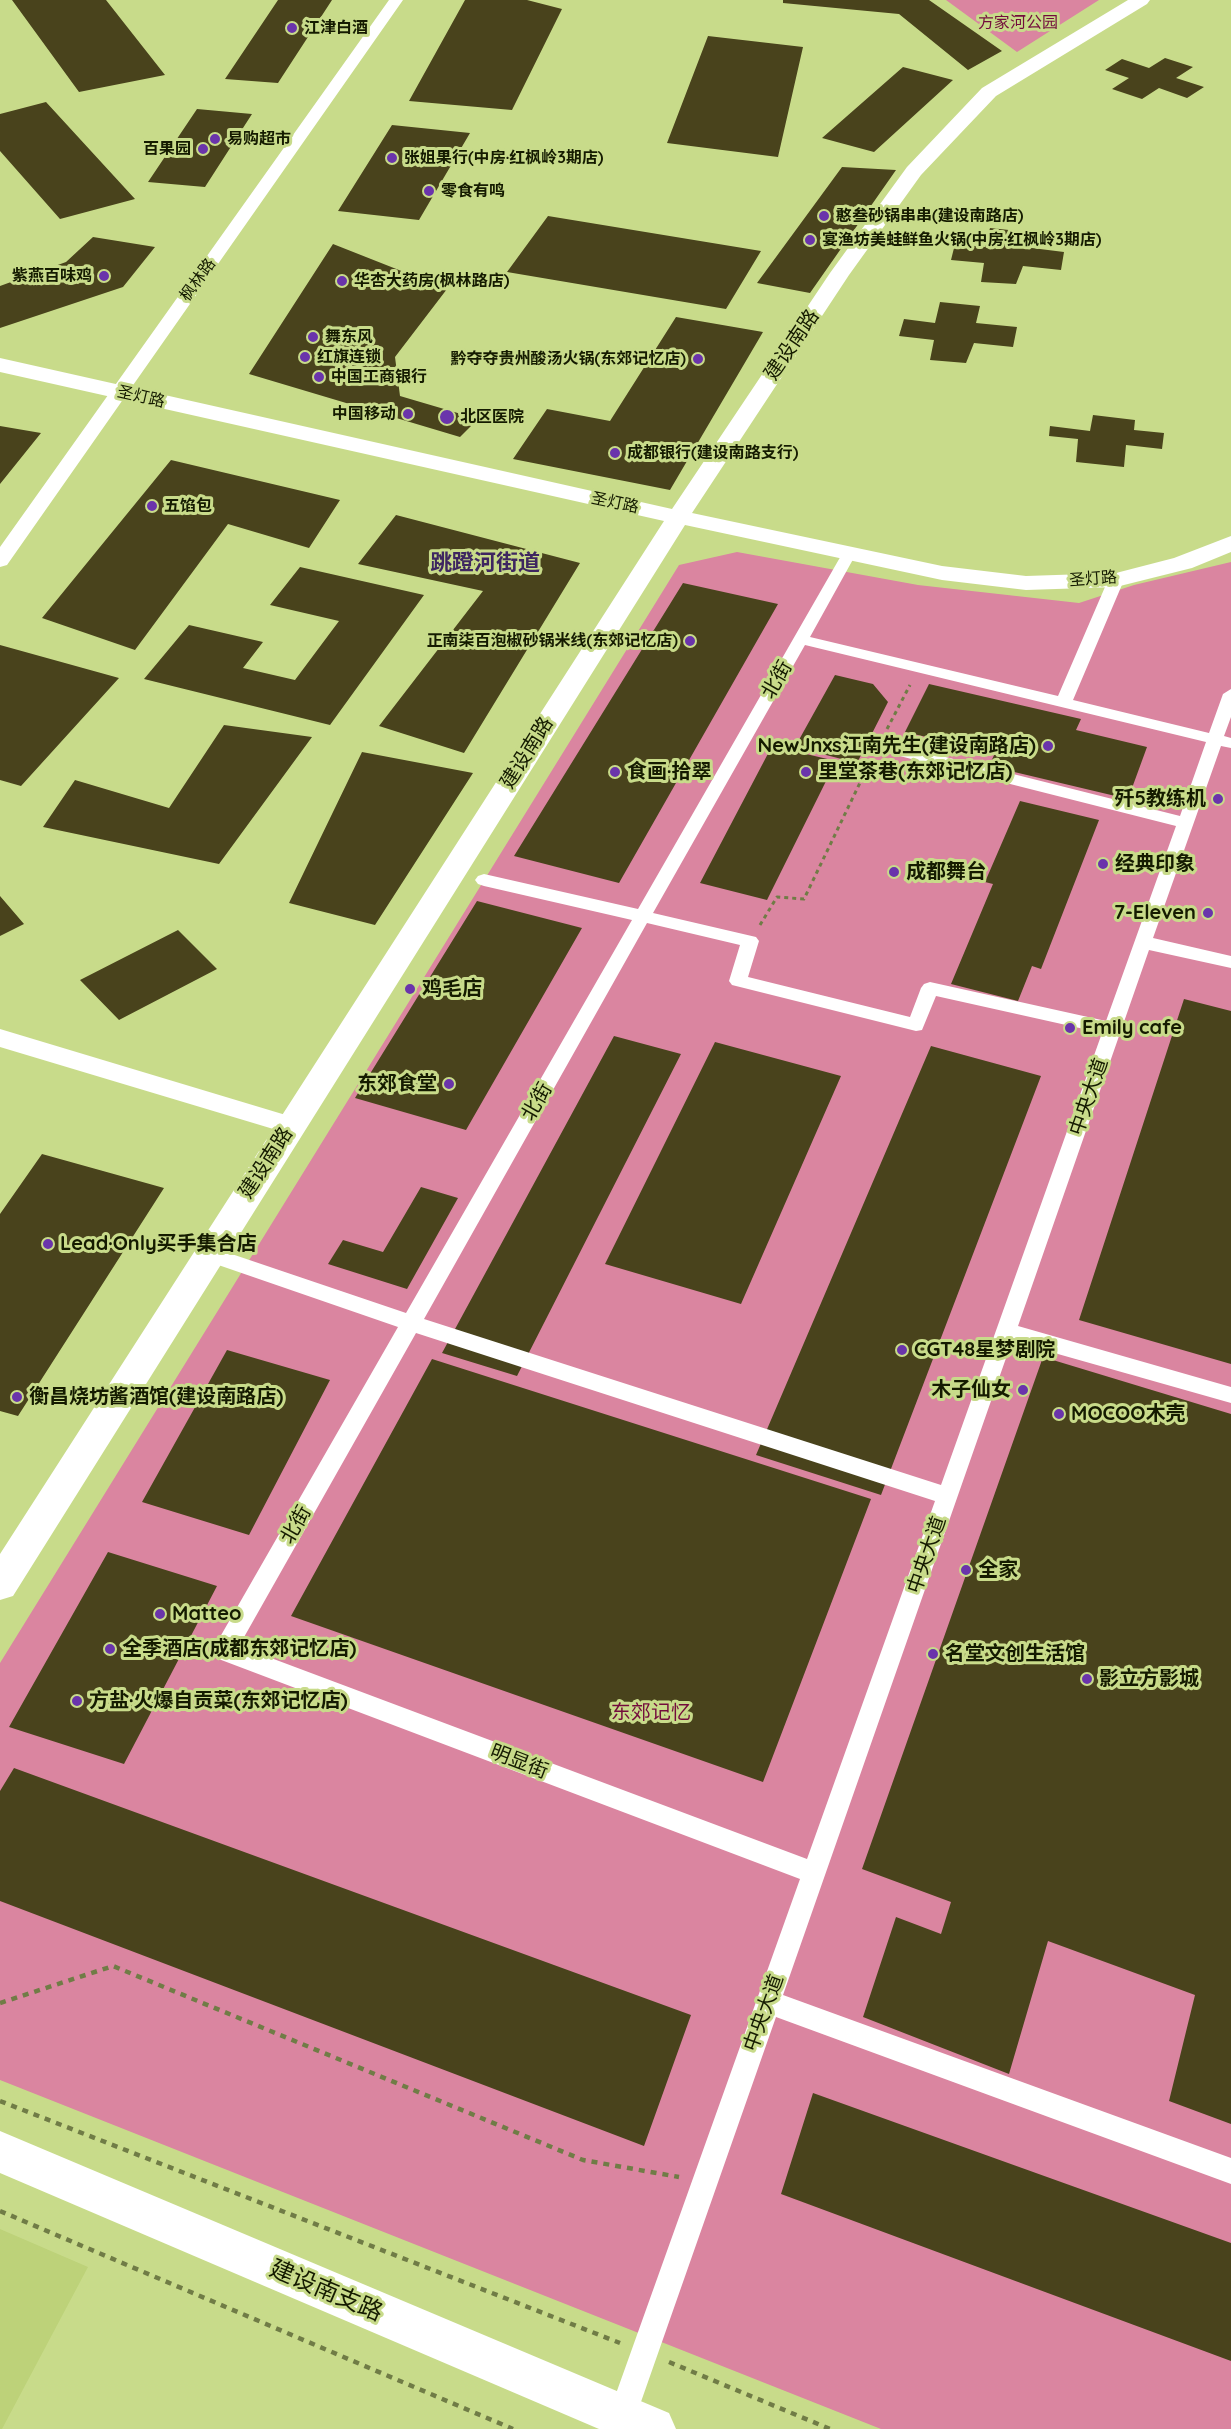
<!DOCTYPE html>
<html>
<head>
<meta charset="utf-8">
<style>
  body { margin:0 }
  canvas { display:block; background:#c8db8a }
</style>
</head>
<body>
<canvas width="1231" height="2429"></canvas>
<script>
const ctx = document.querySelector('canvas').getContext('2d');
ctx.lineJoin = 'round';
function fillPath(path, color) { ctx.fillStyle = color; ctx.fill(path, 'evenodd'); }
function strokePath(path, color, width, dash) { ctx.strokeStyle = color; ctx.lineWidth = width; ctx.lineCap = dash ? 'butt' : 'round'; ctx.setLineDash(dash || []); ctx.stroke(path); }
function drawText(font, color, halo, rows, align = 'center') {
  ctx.font = font + ' Quicksand,"Noto Sans SC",sans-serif'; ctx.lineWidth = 6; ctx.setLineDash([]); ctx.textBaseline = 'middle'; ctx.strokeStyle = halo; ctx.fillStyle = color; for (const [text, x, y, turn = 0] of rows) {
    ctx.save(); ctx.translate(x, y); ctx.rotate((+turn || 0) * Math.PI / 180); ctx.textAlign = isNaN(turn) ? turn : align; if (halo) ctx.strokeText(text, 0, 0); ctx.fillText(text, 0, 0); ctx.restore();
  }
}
const built = new Path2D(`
  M0,2229L88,2267L2,2429H0Z`);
const green = new Path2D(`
  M946,0H1099L1017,52Z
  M737,552L918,585L1079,603L1134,585L1231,562V2429H881L0,2080V1663L679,565Z`);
const building = new Path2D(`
  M12,0H106L165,75L79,92Z
  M278,0H332L278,83L225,79Z
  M465,0H527L562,9L512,110L409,101Z
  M783,0H929L1002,51L968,70L899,14L783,3Z
  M708,36L803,47L778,157L667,143Z
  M1165,58L1193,67L1176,78L1204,87L1187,98L1159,88L1142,99L1112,89L1129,78L1105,70L1122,59L1149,68Z
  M903,67L953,80L874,152L822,138Z
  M46,102L135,199L60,219L0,151V114Z
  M197,109L252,114L205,187L148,182Z
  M392,125L470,133L419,220L338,211Z
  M842,167L896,170L810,293L757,283Z
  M548,216L761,251L726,309L507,272Z
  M990,228L1028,232L1024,247L1064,252L1061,270L1023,266L1016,284L981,282L984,263L951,260L955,244L985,247Z
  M93,237L155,247L123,287L0,328V286L66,262Z
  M333,244L447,289L395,357L400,396L478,419L460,437L249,374Z
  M940,302L980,306L976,323L1017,327L1013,347L974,343L966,363L930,360L934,340L899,336L904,319L935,323Z
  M676,317L763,332L670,490L513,459L547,409L610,421Z
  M1093,415L1135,420L1134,430L1164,433L1162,449L1126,445L1124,467L1076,462L1078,439L1049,436L1050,426L1090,431Z
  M0,426L41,433L0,484Z
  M171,460L340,500L309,548L228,524L135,650L42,618Z
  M396,515L580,563L464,753L379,726L483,591L358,564Z
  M300,567L424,595L330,725L144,679L189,625L263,642L243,668L295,680L339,621L270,605Z
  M683,583L778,604L619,883L514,856Z
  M0,645L119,678L21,786L0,780Z
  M835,675L873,684L888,702L857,763L795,747Z
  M929,684L1081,719L1076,730L1147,747L1128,799L989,766L995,753L905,732Z
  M224,725L312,737L219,864L43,827L75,780L169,808Z
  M772,746L836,761L767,900L700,883Z
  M362,752L473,773L375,925L289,903Z
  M1020,801L1099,820L1041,969L1032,966L1018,1001L951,984L993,884L985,882Z
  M0,896L24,924L0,936Z
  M477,901L582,928L466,1130L355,1098Z
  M178,930L217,969L119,1020L80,980Z
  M1184,999L1231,1011V1364L1079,1320Z
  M614,1036L681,1054L517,1376L442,1353Z
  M715,1042L841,1076L741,1304L605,1264Z
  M931,1046L1041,1076L881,1495L756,1455Z
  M42,1154L164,1188L18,1416L0,1411V1214Z
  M421,1187L458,1198L407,1289L328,1264L343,1240L383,1252Z
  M227,1350L330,1380L249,1535L142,1502Z
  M1043,1357L1231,1414V2124L1169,2101L1195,1995L1048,1941L1009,2074L863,2017L896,1917L941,1934L951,1902L862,1869Z
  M432,1359L871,1499L763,1782L291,1616Z
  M108,1552L217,1586L124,1764L9,1727Z
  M14,1768L691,2015L644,2146L0,1901V1791Z
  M813,2093L1231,2243V2361L781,2194Z`);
const pathFar1 = new Path2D(`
  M887,729L910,685
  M760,925L777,897L804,899L870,762`);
const path = new Path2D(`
  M0,2003L113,1966L583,2160L679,2177
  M0,2101L620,2343
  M0,2211L513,2429
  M669,2362L830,2429`);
const pedestrian = new Path2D(`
  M849,550L856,554L810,637L1058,696L1108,580L1116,575L1124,580L1073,700L1209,733L1223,694L1231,689V717L1224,736L1231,738V748L1221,746L1153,938L1231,956V968L1149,950L1018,1326L1231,1387V1403L1012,1341L783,1995L1231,2158V2184L776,2017L636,2416L632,2426L624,2429L612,2426L608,2416L800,1879L216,1658L213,1651L216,1644L398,1327L201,1259L198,1254L201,1249L208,1246L406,1313L632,920L484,886L478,884L475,880L478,876L484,874L638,909L842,554ZM805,645L1206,742L1180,816L878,740L872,741L870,745L872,749L1176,826L1106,1021L930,982L924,984L921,988L910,1017L748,977L759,941L756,937L653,913ZM647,923L740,945L729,981L732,985L916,1031L922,1030L936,996L1102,1033L941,1485L424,1319ZM416,1333L935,1501L807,1859L239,1646Z`);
const minor = new Path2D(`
  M389,0H403L7,565L0,567V547Z
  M0,1029L299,1119L302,1125L299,1131L290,1134L0,1047Z`);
const tertiary = new Path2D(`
  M1128,0H1150L1147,4L996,96L921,175L849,275L692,513L942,566L1026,576L1116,573L1174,558L1231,536V552L1192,568L1116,587L1026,590L942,580L685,525L13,1596L0,1600V1554L664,521L0,372V358L672,509L830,273L907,167L982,88Z
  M0,2131L669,2413L676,2429H599L0,2173Z`);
const markers = [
  [292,28,6,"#6a34ab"],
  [215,139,6,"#6a34ab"],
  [203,149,6,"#6a34ab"],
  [392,158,6,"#6a34ab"],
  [429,191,6,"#6a34ab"],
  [824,216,6,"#6a34ab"],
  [810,240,6,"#6a34ab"],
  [104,276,6,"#6a34ab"],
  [342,281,6,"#6a34ab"],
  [313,337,6,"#6a34ab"],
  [305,357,6,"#6a34ab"],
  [698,359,6,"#6a34ab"],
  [319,377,6,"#6a34ab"],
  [408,414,6,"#6a34ab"],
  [447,417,8,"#6a34ab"],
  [615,453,6,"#6a34ab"],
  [152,506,6,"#6a34ab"],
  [690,641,6,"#6a34ab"],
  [1048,746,6,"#6a34ab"],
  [615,772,6,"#6a34ab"],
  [806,772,6,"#6a34ab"],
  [1218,799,6,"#6a34ab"],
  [1103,864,6,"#6a34ab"],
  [894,872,6,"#6a34ab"],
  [1208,913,6,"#6a34ab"],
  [410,989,6,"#6a34ab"],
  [1070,1028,6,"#6a34ab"],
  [449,1084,6,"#6a34ab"],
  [48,1244,6,"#6a34ab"],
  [902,1350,6,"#6a34ab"],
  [1023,1390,6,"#6a34ab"],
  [17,1397,6,"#6a34ab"],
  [1059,1414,6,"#6a34ab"],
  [966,1570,6,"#6a34ab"],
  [160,1614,6,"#6a34ab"],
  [110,1649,6,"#6a34ab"],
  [933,1654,6,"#6a34ab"],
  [1087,1679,6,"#6a34ab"],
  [77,1701,6,"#6a34ab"]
];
const farParknames = [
  ["方家河公园",1018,23]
];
const farPoinames = [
  ["江津白酒",304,28],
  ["易购超市",227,139],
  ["百果园",191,149,"right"],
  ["张姐果行(中房·红枫岭3期店)",404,158],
  ["零食有鸣",441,191],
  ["憨叁砂锅串串(建设南路店)",836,216],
  ["宴渔坊美蛙鲜鱼火锅(中房·红枫岭3期店)",822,240],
  ["紫燕百味鸡",92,276,"right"],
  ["华杏大药房(枫林路店)",354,281],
  ["舞东风",325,337],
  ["红旗连锁",317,357],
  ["黔夺夺贵州酸汤火锅(东郊记忆店)",686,359,"right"],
  ["中国工商银行",331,377],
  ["中国移动",396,414,"right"],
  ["北区医院",460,417],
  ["成都银行(建设南路支行)",627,453],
  ["五馅包",164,506],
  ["正南柒百泡椒砂锅米线(东郊记忆店)",678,641,"right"]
];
const farStreetnames = [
  ["枫林路",198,280,-54],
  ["圣灯路",141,397,13],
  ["圣灯路",615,503,12],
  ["圣灯路",1093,579,-4]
];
const streetNames = [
  ["建设南路",792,345,-56],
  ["北街",777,680,-60],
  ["建设南路",527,753,-58],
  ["中央大道",1089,1097,-71],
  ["北街",537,1102,-60],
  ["建设南路",266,1163,-57],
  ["北街",296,1525,-60],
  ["中央大道",927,1555,-71],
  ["明显街",519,1762,21],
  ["中央大道",764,2013,-70]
];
const poiNames = [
  ["NewJnxs江南先生(建设南路店)",1036,746,"right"],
  ["食画·拾翠",627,772],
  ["里堂茶巷(东郊记忆店)",818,772],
  ["歼5教练机",1206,799,"right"],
  ["经典印象",1115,864],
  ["成都舞台",906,872],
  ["7-Eleven",1196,913,"right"],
  ["鸡毛店",422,989],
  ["Emily cafe",1082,1028],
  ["东郊食堂",437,1084,"right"],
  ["Lead·Only买手集合店",60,1244],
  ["CGT48星梦剧院",914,1350],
  ["木子仙女",1011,1390,"right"],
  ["衡昌烧坊酱酒馆(建设南路店)",29,1397],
  ["MOCOO木壳",1071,1414],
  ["全家",978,1570],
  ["Matteo",172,1614],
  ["全季酒店(成都东郊记忆店)",122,1649],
  ["名堂文创生活馆",945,1654],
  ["影立方影城",1099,1679],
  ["方盐·火爆自贡菜(东郊记忆店)",89,1701]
];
const parkNames = [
  ["东郊记忆",651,1713]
];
const farDistrictnames = [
  ["跳蹬河街道",485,563]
];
const nearStreetnames = [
  ["建设南支路",326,2291,23]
];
fillPath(built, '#bdd279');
fillPath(green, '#da85a0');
fillPath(building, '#49431c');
strokePath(pathFar1, '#707c46', 3, [4, 4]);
strokePath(path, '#707c46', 4.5, [6, 6]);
fillPath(pedestrian, '#fff');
fillPath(minor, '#fff');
fillPath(tertiary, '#fff');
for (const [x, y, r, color] of markers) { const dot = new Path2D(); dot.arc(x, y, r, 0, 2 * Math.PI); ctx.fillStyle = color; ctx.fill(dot); strokePath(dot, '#c8db8a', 2); }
drawText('16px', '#730c3c', '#c8db8a', farParknames);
drawText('bold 16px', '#151b00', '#c8db8a', farPoinames, 'left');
drawText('16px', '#151b00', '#c8db8a', farStreetnames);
drawText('20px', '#151b00', '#c8db8a', streetNames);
drawText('bold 20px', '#151b00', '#c8db8a', poiNames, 'left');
drawText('20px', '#730c3c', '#c8db8a', parkNames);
drawText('bold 22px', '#3e2660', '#c8db8a', farDistrictnames);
drawText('24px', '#151b00', '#c8db8a', nearStreetnames);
</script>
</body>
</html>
